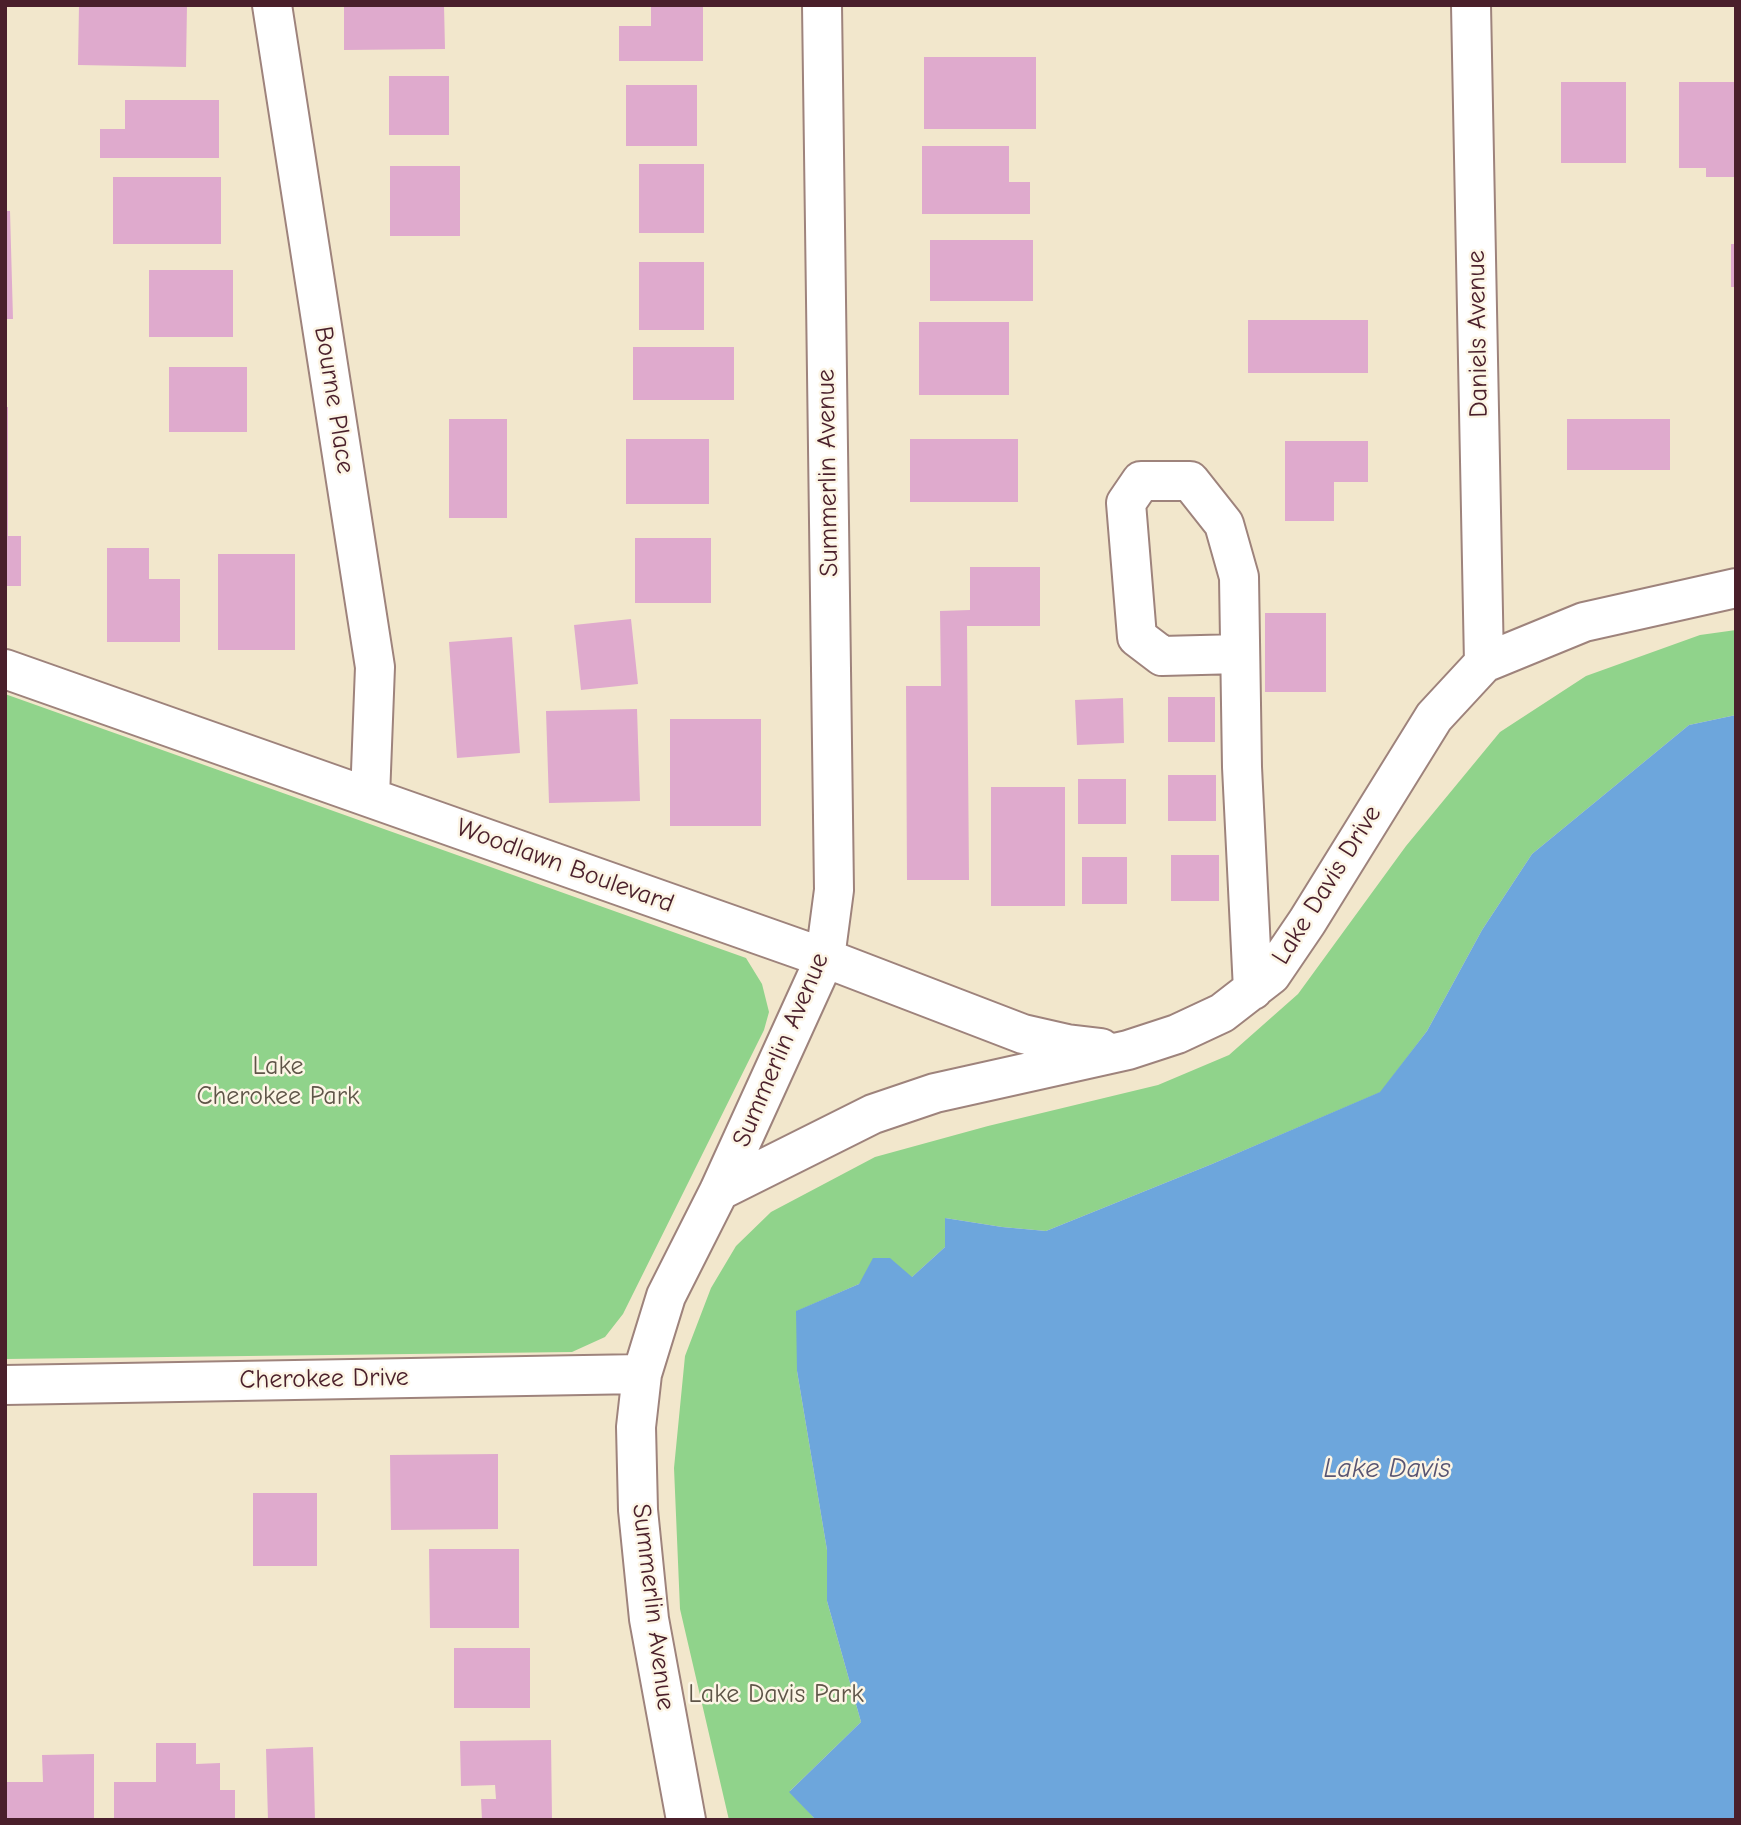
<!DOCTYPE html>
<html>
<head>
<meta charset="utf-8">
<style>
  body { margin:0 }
  #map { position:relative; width:1741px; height:1825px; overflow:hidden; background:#f2e7cc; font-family:"Comic Neue",sans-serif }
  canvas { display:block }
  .frame { position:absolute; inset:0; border:7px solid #4a1f2b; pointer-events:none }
</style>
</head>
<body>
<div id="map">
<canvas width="1741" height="1825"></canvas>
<div class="frame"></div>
</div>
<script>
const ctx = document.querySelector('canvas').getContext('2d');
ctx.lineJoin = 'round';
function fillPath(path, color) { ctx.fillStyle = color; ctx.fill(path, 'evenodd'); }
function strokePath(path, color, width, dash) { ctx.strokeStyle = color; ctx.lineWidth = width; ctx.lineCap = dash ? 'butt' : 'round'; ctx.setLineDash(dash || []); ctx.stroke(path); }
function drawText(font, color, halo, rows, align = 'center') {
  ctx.font = font + ' "Comic Neue",sans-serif'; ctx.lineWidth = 5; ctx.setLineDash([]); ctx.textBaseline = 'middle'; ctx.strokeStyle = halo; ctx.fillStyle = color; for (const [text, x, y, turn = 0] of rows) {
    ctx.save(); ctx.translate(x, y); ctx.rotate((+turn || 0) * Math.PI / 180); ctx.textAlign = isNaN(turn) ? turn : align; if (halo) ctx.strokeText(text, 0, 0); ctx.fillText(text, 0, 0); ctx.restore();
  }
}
const green = new Path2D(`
  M1736,630V715L1689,725L1532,854L1482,930L1427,1031L1381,1092L1212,1164L1046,1231L1002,1227L945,1218V1247L911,1278L890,1259L859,1284L797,1311V1371L827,1550V1601L861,1722L790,1791L816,1820H729L680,1609L674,1468L685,1356L711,1288L736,1246L771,1212L875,1157L988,1126L1158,1085L1229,1055L1298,994L1406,846L1500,732L1586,676L1700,635Z
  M5,694L746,958L762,984L769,1012L764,1030L623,1314L605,1337L572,1352L5,1359Z`);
const water = new Path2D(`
  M1736,715V1820H816L789,1792L861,1722L827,1601V1550L797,1371L796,1311L859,1284L873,1258H890L912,1277L945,1247V1218L1002,1227L1046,1231L1212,1164L1380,1092L1427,1031L1482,930L1532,854L1689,725Z`);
const building = new Path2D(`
  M79,5H187L186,67L78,65Z
  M344,5H444L445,49L344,50Z
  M651,5H703V61H619V26H651Z
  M924,57H1036V129H924Z
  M389,76H449V135H389Z
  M1561,82H1626V163H1561Z
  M1679,82H1736V177H1706V168H1679Z
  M626,85H697V146H626Z
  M125,100H219V158H100V129H125Z
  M922,146H1009V182H1030V214H922Z
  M639,164H704V233H639Z
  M390,166H460V236H390Z
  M113,177H221V244H113Z
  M5,211H10L13,319H5Z
  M930,240H1033V301H930Z
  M1731,244H1736V287H1731Z
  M639,262H704V330H639Z
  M149,270H233V337H149Z
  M1248,320H1368V373H1248Z
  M919,322H1009V395H919Z
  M633,347H734V400H633Z
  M169,367H247V432H169Z
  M5,407H8V536H21V586H5Z
  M449,419H507V518H449Z
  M1567,419H1670V470H1567Z
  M626,439H709V504H626Z
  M910,439H1018V502H910Z
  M1285,441H1368V482H1334V521H1285Z
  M635,538H711V603H635Z
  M107,548H149V579H180V642H107Z
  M218,554H295V650H218Z
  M970,567H1040V626H967L969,880H907L906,686H941L940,611L970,610Z
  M1265,613H1326V692H1265Z
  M631,619L638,684L581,690L574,625Z
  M512,637L520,753L457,758L449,642Z
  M1168,697H1215V742H1168Z
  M1123,698L1124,743L1077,745L1075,700Z
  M637,709L640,801L549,803L546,711Z
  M670,719H761V826H670Z
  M1168,775H1216V821H1168Z
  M1078,779H1126V824H1078Z
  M991,787H1065V906H991Z
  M1171,855H1219V901H1171Z
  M1082,857H1127V904H1082Z
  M498,1454V1529L391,1530L390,1455Z
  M253,1493H317V1566H253Z
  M429,1549H519V1628H430Z
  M454,1648H530V1708H454Z
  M551,1740L552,1820H482L481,1799H496L495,1785L461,1786L460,1741Z
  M156,1743H196V1764L220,1763V1790H235V1820H114V1782H156Z
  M313,1747L315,1820H268L266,1749Z
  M94,1754V1820H5V1782H43L42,1755Z`);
const minor = new Path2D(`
  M272,5L375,667L370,797
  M1471,5L1484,663
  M1240,654L1162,656L1137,637L1126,503L1141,481H1190L1224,524L1239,577L1242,767L1253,990
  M5,669L825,958L1023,1034L1067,1044L1101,1048
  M719,1191L873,1114L935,1093L1128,1050L1177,1034L1222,1013L1271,975L1307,922L1434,717L1484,663L1584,622L1736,588
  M5,1385L642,1374
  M686,1820L649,1619L638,1510L636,1427L642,1374L666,1296L719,1191L825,958L834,890L822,5`);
const streetNames = [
  ["Daniels Avenue",1478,334,-91],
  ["Bourne Place",334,400,81],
  ["Summerlin Avenue",828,473,-91],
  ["Woodlawn Boulevard",565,866,20],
  ["Lake Davis Drive",1327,885,-58],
  ["Summerlin Avenue",781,1050,-67],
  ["Cherokee Drive",324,1379,-1],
  ["Summerlin Avenue",653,1607,83]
];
const parkNames = [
  ["Lake",278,1067],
  ["Cherokee Park",278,1097],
  ["Lake Davis Park",776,1695]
];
const waterNames = [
  ["Lake Davis",1387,1469]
];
fillPath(green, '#90d38b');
fillPath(water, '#6da6dc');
fillPath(building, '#dfaacd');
strokePath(minor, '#9e837c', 42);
strokePath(minor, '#fff', 38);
drawText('26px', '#4a1f2b', '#fcf5e5', streetNames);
drawText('26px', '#5f5548', '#fcf5e5', parkNames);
drawText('italic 28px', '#585572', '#fcf5e5', waterNames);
</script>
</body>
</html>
